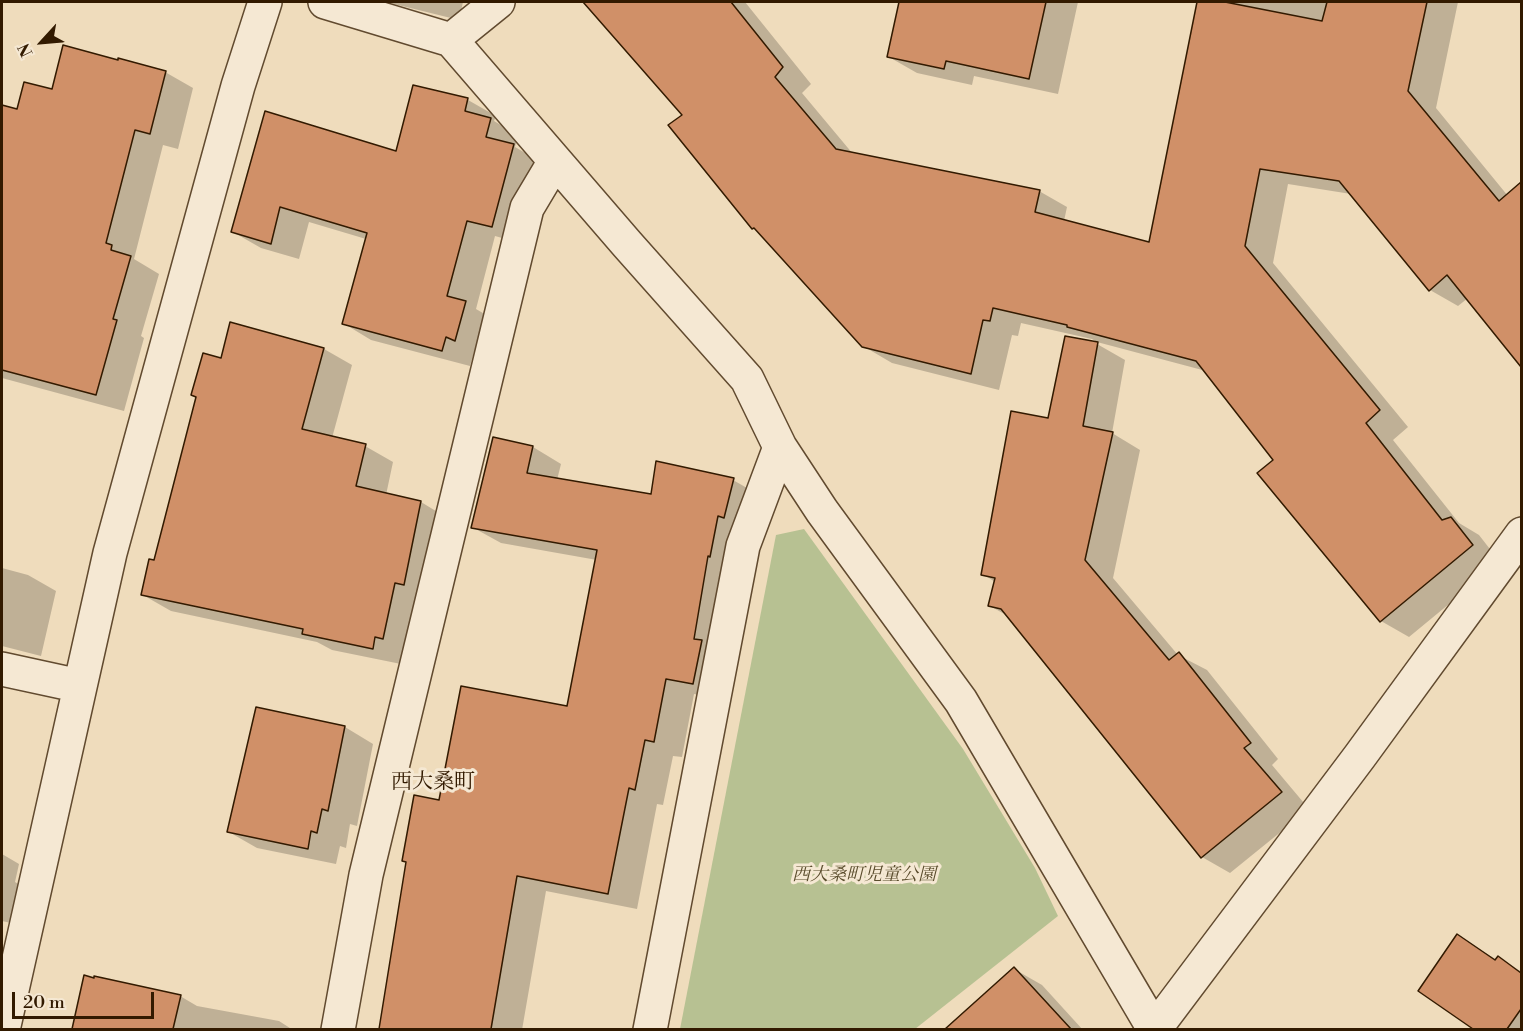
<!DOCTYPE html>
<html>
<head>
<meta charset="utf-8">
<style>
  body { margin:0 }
  #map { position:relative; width:1523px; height:1031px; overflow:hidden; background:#efdcbc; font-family:"Libre Bodoni",serif }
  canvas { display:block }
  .frame { position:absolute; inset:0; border:3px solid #321a00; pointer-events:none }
  .north { position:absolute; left:12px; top:12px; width:60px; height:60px; -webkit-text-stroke:4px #f5e8d3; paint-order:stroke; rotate:244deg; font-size:16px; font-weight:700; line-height:24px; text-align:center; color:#321a00 }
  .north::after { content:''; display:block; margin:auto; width:21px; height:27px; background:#321a00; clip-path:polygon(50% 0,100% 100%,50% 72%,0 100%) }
  .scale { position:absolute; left:12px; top:992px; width:142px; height:27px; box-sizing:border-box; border:3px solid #321a00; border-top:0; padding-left:8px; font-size:18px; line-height:21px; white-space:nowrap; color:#321a00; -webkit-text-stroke:4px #f5e8d3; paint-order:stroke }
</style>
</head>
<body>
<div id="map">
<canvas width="1523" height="1031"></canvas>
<div class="frame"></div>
<div class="north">N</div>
<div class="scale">20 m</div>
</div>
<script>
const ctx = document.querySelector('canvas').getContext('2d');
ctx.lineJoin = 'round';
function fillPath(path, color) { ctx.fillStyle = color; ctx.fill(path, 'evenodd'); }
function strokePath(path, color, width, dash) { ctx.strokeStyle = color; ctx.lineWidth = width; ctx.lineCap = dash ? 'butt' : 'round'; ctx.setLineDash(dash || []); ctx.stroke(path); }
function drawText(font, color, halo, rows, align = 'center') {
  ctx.font = font + ' "Libre Bodoni","Noto Serif JP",serif'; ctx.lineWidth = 6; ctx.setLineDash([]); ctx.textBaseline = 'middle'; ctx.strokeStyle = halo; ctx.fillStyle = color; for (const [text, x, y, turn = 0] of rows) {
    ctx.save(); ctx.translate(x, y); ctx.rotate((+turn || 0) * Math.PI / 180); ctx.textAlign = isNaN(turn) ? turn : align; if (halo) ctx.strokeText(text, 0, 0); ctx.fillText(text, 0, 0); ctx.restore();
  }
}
const green = new Path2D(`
  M804,529L963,749L1035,868L1058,916L915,1029H680L776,535Z`);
const shadow = new Path2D(`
  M386,2H463L459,20Z
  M585,2H745L811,84L802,93L853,154L1039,191L1067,207L1064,221L1150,244L1198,2H1458L1436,108L1508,196L1514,190L1522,194V364L1468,298L1458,306L1430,290L1351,194L1288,184L1273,263L1408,427L1393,440L1459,523L1479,535L1500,562L1409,637L1381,621L1275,460L1206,371L1097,342L1092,339L1021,323L1018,336L1012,335L999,390L892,363L863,346L759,231L753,228L684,115Z
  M900,2H1078L1058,94L974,76L972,85L917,73L889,57Z
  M165,72L193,88L178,149L163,145L134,259L159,274L141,336L144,338L124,411L2,378V107L18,111L53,91Z
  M414,87L468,100L496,116L494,121L518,135L515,147L541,162L520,243L495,236L476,309L493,319L483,356L474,352L470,366L371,340L343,323L366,239L309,222L299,259L261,248L233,232L266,113L397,153Z
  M1097,344L1125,360L1112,433L1140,450L1113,578L1178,655L1207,670L1278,759L1272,765L1309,809L1230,873L1202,857L1008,616L990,606L995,582L983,574L1049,420Z
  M324,349L352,365L332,438L365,446L393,462L386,495L421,502L449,519L401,664L332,650L317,642L171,611L143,595L223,360Z
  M533,447L561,464L557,480L652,496L733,480L761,496L721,699L694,694L682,757L673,756L663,805L657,804L637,909L546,891L522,1030H380L407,863L440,801L568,707L597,560L501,543L472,527Z
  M2,568L28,575L56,591L41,656L2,646Z
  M257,709L345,727L373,744L357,826L350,824L346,848L340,846L336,864L257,848L229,832Z
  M2,854L19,864L15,882L28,890L20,925L2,921Z
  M1458,936L1497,960L1498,958L1522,972V1030H1476L1420,991Z
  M1014,969L1042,985L1083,1030H983L967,1012Z
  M85,977L180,996L197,1006L279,1021L293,1030H74Z`);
const building = new Path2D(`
  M583,2H731L783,67L775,77L836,149L1040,190L1035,212L1149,242L1197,2H1225L1322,21L1327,2H1427L1408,91L1499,201L1521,182V367L1447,275L1429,291L1339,181L1260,169L1245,246L1380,410L1366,423L1442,520L1451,517L1473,545L1380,622L1257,473L1273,460L1196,361L1067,327V325L993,308L990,321L983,320L971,374L862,347L754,228L752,229L668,125L682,115Z
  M899,2H1046L1029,79L946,61L944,69L887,57Z
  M63,45L118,60V58L166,71L150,134L135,130L106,243L112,245L111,250L131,256L113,319L117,320L96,395L2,370V105L17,109L24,82L52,89Z
  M413,85L468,98L465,111L491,118L486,137L514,144L492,227L467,221L447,296L466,301L455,341L446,337L442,351L342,324L367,233L280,207L271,244L231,232L265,111L396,151Z
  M230,322L324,348L302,429L366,444L356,486L421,501L404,585L395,583L383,639L375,637L373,649L302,634L303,629L141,595L149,559L154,560L196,397L191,395L203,353L221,358Z
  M1065,336L1098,342L1083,426L1113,432L1085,560L1169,660L1179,652L1251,743L1244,748L1282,792L1201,858L1001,609L988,606L995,578L981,575L1011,411L1048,418Z
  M493,437L533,446L527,473L651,494L656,461L734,478L724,518L718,516L710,557L708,556L694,639L702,640L693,684L666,679L654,742L645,740L635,790L629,788L608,894L517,876L491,1029H379L406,862L402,861L414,795L439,800L461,686L567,706L597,550L471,528Z
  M256,707L345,726L328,811L322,809L317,833L311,831L308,849L227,832Z
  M1457,934L1495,960L1498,956L1521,973V1009L1507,1029H1473L1418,991Z
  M1014,967L1071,1029H945Z
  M84,975L94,978V976L181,995L173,1029H72Z`);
const minor = new Path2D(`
  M325,2L451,40
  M498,2L451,40L627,244L747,379L780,447L743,546L650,1030
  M780,447L822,511L961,701L1154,1029
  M2,669L80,686
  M3,1030L110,553L238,86L265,2
  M338,1030L366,875L527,208L555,161
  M1154,1030L1360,756L1522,534`);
const parkNames = [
  ["西大桑町児童公園",864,876]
];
const quarterNames = [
  ["西大桑町",433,783]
];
fillPath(green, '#b7c192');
fillPath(shadow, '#0003');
fillPath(building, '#d09068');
strokePath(building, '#321a00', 1.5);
strokePath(minor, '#614a2f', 36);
strokePath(minor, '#f5e8d3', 33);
drawText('italic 18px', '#5a4c2c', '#f5e8d3', parkNames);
drawText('21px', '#321a00', '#f5e8d3', quarterNames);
</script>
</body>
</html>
